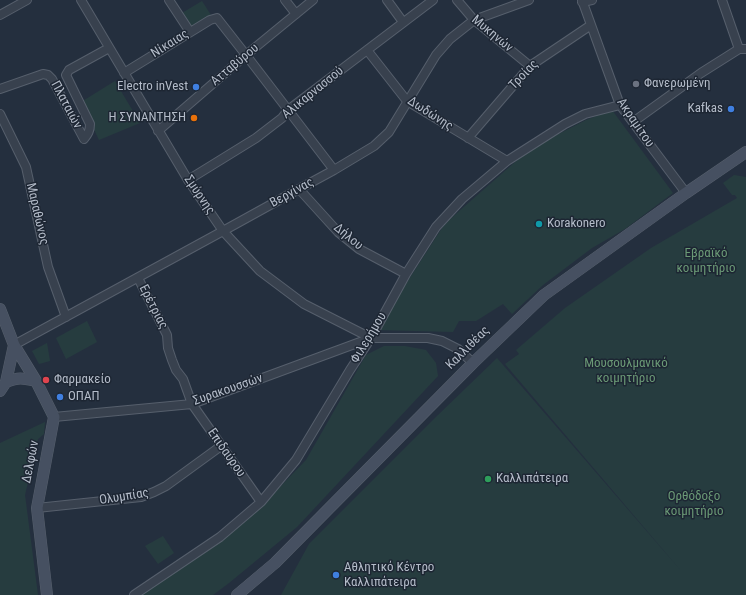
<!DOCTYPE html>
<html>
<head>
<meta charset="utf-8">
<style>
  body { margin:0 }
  canvas { display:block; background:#242f3e }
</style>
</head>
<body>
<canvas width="746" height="595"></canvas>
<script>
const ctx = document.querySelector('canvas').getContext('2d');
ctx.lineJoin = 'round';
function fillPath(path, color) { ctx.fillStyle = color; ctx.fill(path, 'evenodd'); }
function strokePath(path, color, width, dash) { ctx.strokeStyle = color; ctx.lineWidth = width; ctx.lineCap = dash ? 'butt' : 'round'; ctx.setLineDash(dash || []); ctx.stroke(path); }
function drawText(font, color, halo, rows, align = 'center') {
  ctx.font = font + ' "Roboto Condensed",sans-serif'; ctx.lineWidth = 3; ctx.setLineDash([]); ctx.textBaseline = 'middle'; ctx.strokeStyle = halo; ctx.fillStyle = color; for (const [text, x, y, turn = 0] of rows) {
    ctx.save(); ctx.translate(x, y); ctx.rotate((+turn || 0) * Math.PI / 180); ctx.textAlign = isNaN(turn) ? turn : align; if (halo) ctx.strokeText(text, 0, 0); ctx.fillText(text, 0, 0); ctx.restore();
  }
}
const green = new Path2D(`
  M202,1L211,15L190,27L182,13Z
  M115,81L140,123L99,140L81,102Z
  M612,110L673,193L625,229L592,248L543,285L512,314L503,304L476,321H459L453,332L376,330L442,228L449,220L531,148L586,120Z
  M734,175L746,177V595H281L309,544L438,415L497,358L682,572L505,364L519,354L516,350L565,308L651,248L737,198L735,195H732L723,183Z
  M87,321L97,342L66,359L56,338Z
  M47,343L50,361L39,364L32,351Z
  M384,346H405L426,350L436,363L438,376L297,527L229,583L213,595H140L245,522L275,492L306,460L366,355Z
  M45,422L44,434L38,439L25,495L38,595H0V443Z
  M163,536L174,553L158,564L145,546Z`);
const minor = new Path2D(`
  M81,0L188,180L223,231L260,271L304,304L371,338
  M169,0L190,32
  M285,0L296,14
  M387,0L403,22
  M457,0L474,20L530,66
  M582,0L620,105L686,193
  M722,0L739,49
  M582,2L592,0
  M0,15L27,0
  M367,50L407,101L507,161
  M124,73L210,20L217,18L246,55L334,170
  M0,89L43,74L48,75L52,79L84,139C88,134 90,131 90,124L66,75L69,70L109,48
  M0,114L26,167L48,267L66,317
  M633,122L701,73L739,49H746
  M158,131L246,55L313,0
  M468,138L530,66L591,25
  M188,180L256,138L282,118L288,110L433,0
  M299,189L338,232L359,249L406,274
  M138,278L167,335L168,348L172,360L176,370L183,379L192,404L261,502
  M14,345L223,231L299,189L334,170L374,146L389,132L436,55L450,39L474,20L529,0
  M54,417L192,404L371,338H428L442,341L458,349L473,363
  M37,508L141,497L154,492L166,486L221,446
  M134,595L220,537L261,502L296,460L350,370L371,338L406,274L436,227L462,199L507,161L565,124L585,114L620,105`);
const secondary = new Path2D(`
  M0,309L14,345L36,381L54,417L37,508L47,595
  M6,382C20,377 22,378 36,381
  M0,391L6,382L14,345
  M237,595L275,563L473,363L544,295L686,193L746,152`);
const markers = [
  [636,84,4,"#6b7280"],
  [196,87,4,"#3f7fe0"],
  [731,109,4,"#3f7fe0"],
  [194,118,4,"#e8710a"],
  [539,224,4,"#0f9aa8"],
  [46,380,4,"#e0444e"],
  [60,397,4,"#3f7fe0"],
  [488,479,4,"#2e9e5b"],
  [336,575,4,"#3f7fe0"]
];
const streetNames = [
  ["Μυκηνών",492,34,40],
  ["Νίκαιας",170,44,-32],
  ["Ατταβύρου",235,65,-40],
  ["Τροίας",524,75,-46],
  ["Αλικαρνασσού",313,93,-39],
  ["Πλαταιών",66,105,62],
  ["Δωδώνης",430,114,33],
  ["Ακραμίτου",635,123,56],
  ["Βεργίνας",292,193,-29],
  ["Σμύρνης",199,195,56],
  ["Μαραθώνος",37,214,77],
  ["Δήλου",348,237,40],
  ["Ερέτριας",153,307,63],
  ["Φιλερήμου",369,338,-59],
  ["Καλλιθέας",468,348,-45],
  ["Συρακουσσών",228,390,-19],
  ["Επιδαύρου",226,453,55],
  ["Δελφών",31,462,-79],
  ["Ολυμπίας",124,497,-9]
];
const poiNames = [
  ["Φανερωμένη",644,84],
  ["Electro inVest",188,87,"right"],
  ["Kafkas",723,109,"right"],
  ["Η ΣΥΝΑΝΤΗΣΗ",186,118,"right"],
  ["Korakonero",547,224],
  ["Φαρμακείο",54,380],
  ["ΟΠΑΠ",68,397],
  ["Καλλιπάτειρα",496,479],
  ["Αθλητικό Κέντρο",344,568],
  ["Καλλιπάτειρα",344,583]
];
const parkNames = [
  ["Εβραϊκό",706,254],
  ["κοιμητήριο",706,269],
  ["Μουσουλμανικό",626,364],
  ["κοιμητήριο",626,379],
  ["Ορθόδοξο",694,497],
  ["κοιμητήριο",694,512]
];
fillPath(green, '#263c3f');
strokePath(minor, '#565f6c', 10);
strokePath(secondary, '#565f6c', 12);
strokePath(minor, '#38414e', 8);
strokePath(secondary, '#465061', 11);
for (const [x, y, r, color] of markers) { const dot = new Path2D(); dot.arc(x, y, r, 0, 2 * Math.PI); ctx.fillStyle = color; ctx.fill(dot); strokePath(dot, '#1d2633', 1.5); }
drawText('13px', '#b4bcc9', '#1d2633', streetNames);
drawText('13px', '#b4bcc9', '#1d2633', poiNames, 'left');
drawText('13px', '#6b9a76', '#1d2633', parkNames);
</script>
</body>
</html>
